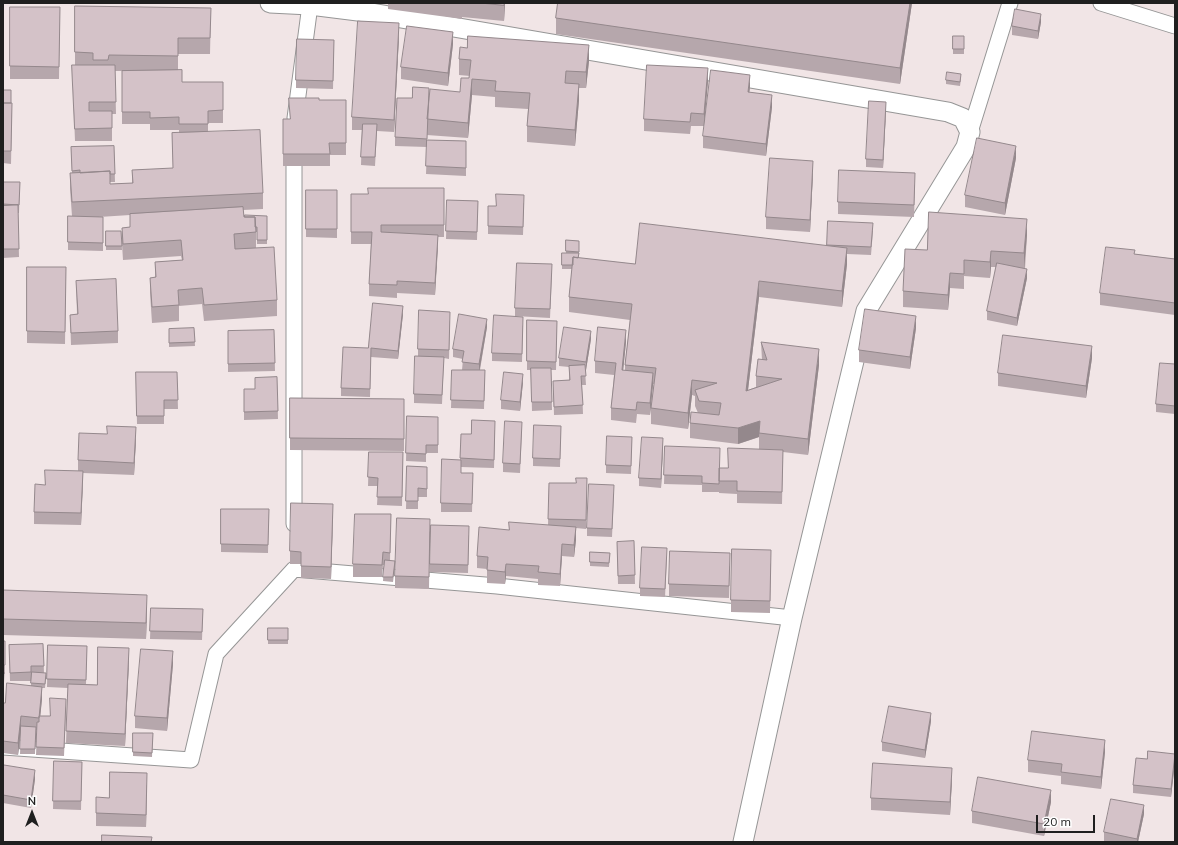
<!DOCTYPE html>
<html>
<head>
<meta charset="utf-8">
<style>
  body { margin:0 }
  #map { position:relative; width:1178px; height:845px; overflow:hidden; background:#f1e5e6; font-family:Mulish,sans-serif }
  canvas { display:block }
  .frame { position:absolute; inset:0; border:4px solid #1f1f1f; pointer-events:none }
  .north { position:absolute; left:12px; top:793px; width:40px; height:40px; -webkit-text-stroke:3px #fff; paint-order:stroke; rotate:0deg; font-size:11px; font-weight:700; line-height:16px; text-align:center; color:#1f1f1f }
  .north::after { content:''; display:block; margin:auto; width:14px; height:18px; background:#1f1f1f; clip-path:polygon(50% 0,100% 100%,50% 72%,0 100%) }
  .scale { position:absolute; left:1036px; top:815px; width:59px; height:18px; box-sizing:border-box; border:2px solid #1f1f1f; border-top:0; padding-left:5px; font-size:12px; line-height:14px; white-space:nowrap; color:#1f1f1f; -webkit-text-stroke:3px #fff; paint-order:stroke }
</style>
</head>
<body>
<div id="map">
<canvas width="1178" height="845"></canvas>
<div class="frame"></div>
<div class="north">N</div>
<div class="scale">20 m</div>
</div>
<script>
const ctx = document.querySelector('canvas').getContext('2d');
ctx.lineJoin = 'round';
function strokePath(path, color, width, dash) { ctx.strokeStyle = color; ctx.lineWidth = width; ctx.lineCap = dash ? 'butt' : 'round'; ctx.setLineDash(dash || []); ctx.stroke(path); }
function fillPath(path, color) { ctx.fillStyle = color; ctx.fill(path, 'evenodd'); }
const minor = new Path2D(`
  M1101,3L1175,26
  M295,118L310,5
  M970,132L1010,3
  M294,524V146
  M3,747L191,760L216,654L294,569L497,586L792,618`);
const tertiary = new Path2D(`
  M270,3L310,5L366,12L948,112L963,118L970,132L966,147L866,311L792,618L743,842`);
const wall = new Path2D(`
  M388,3H505L504,21L462,17V19L388,9Z
  M558,3H912L900,84L556,34V18Z
  M75,6L211,8L210,54H178V70L182,82H223V123H208V132L263,193V209L243,210L244,217L267,216V244H257V232H256V248L277,300V316L204,321L202,304L179,306V321L152,323L150,293V278L155,277V262L182,260L181,256L123,260L122,244V228L130,227V215L99,217H103V251L68,250V216H72L70,189V173H72L71,147L114,146L115,182H110V184L132,183V170L173,169L172,133H179V130H150V124H122V71H115L116,114H112V141H75L72,65H75Z
  M10,7H60L59,79H10Z
  M1041,22L1038,39L1012,35V26Z
  M399,36L394,132L377,131L375,166L361,165L362,130H352V117Z
  M953,36H964V54H953Z
  M334,40L333,89L296,88V80Z
  M453,44L448,86L401,79V67Z
  M459,59L589,61L586,88H579V100L575,146L527,142V126L528,109L495,107V97L472,95L468,138L427,135V134V140L466,141V176L426,174L427,147L395,146V137L429,106L460,92L469,78L470,76L459,75Z
  M961,79L960,86L946,84V80Z
  M708,81L704,126H691L690,134L644,131V119Z
  M750,87L749,92L772,107L766,156L703,148V136Z
  M3,90L11,103L12,115L11,164L3,163Z
  M319,100H346V155H330V166H283V119H290Z
  M886,110L883,168L866,167V159Z
  M1016,158L1005,215L965,207V195Z
  M813,173L810,232L766,229V217Z
  M3,182H20L19,213H18L19,257L3,258Z
  M915,185L914,217L838,214V202Z
  M444,188V237H438L435,295L397,293V298L369,296V284L371,244H351V194H368Z
  M306,190H337V238L306,237Z
  M447,200L478,201L477,240L446,239Z
  M524,203L523,235L488,234V206H496Z
  M828,221L873,231L871,255L847,254V264L842,307L759,297L748,390L756,387V376L762,360L761,342L819,365L808,455L783,452L782,504L737,503V494L719,493V492H702V485L664,484L665,446L720,468H728L759,449V437L738,444L690,438V423L698,413L695,406V396L692,395L688,429L651,424V408L654,384H653L650,415L637,414L636,423L611,420V408L614,375L595,373V361L626,342L623,370H625V365L630,320L569,312V297L572,269H562V253H566V240L579,241V258L635,264L827,246Z
  M106,231H121L122,250H106Z
  M1027,235L1025,269L1027,278L1017,326L987,320V311L996,267H991L990,278L964,276V289L950,288L948,310L903,307V291L927,250Z
  M1135,254L1175,259V315L1100,305V293Z
  M27,267H66L65,344L27,343Z
  M552,273L550,318L515,316V308Z
  M76,281L118,331V343L71,345L70,315L77,314Z
  M403,314L398,359L371,357L370,397L341,396V388L368,348Z
  M450,320L449,359L444,358L442,404L414,403V394L418,356V349Z
  M527,320L557,321L556,370H551L552,410L532,411L531,370H527Z
  M523,325L522,362L492,361V353Z
  M487,327L480,370H485L484,409L451,408L452,370H462L463,359L453,357V349Z
  M194,328L195,346L169,347V329Z
  M916,328L910,369L859,362V350Z
  M274,330L275,371L228,372V331Z
  M591,339L586,370H585L586,385H582L583,414L554,415L553,381L569,380V367L559,366V358Z
  M1092,358L1086,398L998,386V373Z
  M1175,364V414L1156,412V404Z
  M136,372H177L178,409H164V424H137Z
  M277,377L278,419L244,420V389H255V378Z
  M523,382L520,411L501,409V400Z
  M290,398L404,399V451L290,450Z
  M407,416L438,417V453H426V462L406,461Z
  M561,426L560,467L533,466V458Z
  M495,430L494,468L461,467V473H473L472,512H441V503L460,460L461,434H471Z
  M522,430L520,473L503,472V463Z
  M632,437L631,474L606,473V465Z
  M136,439L134,475L83,473L81,525L34,524V512L45,485L78,471V460Z
  M663,447L661,488L639,486V478Z
  M369,452H403L402,506L377,505L378,486H368Z
  M407,466L427,467V497H418V509H406Z
  M587,478L586,529L576,528V540L574,557L562,556L560,586L538,585V579L506,576L505,584L487,583V569L477,568V556L509,530L548,525L549,483H576Z
  M614,493L612,537L587,536V528Z
  M221,509H269L268,553L221,552Z
  M391,514L390,561L395,566L393,582L383,581L384,565H383L382,577H353V564Z
  M333,516L331,579L301,578V564H290V551Z
  M430,531L429,589L395,588V576Z
  M469,535L468,573L430,572V564Z
  M634,541L635,584H618L617,542Z
  M590,552L610,553L609,567L590,566Z
  M667,556L665,597L640,596V588Z
  M771,563L770,613L731,612V600Z
  M730,566L729,598L669,596V584Z
  M3,590L147,610L146,639L3,635Z
  M151,608L203,609L202,640L150,639Z
  M268,628H288V644H268Z
  M3,641H5V674H4L3,702Z
  M43,644L44,673L46,677L45,688H42V699L40,716H50L66,707L64,756L36,755L37,730H36L35,754H20L21,733L18,755L3,753V703H5L31,686V681H10L9,645Z
  M48,645L87,646L86,684L97,685L129,660L125,746L66,743L68,688L47,687Z
  M173,664L167,731L135,728V716Z
  M931,721L925,758L882,751V742Z
  M133,733H153L152,757L133,756Z
  M1105,752L1101,789L1061,784V776L1028,772V760Z
  M54,761L82,762L81,810L53,809Z
  M1175,762L1171,797L1133,793V785Z
  M3,772L35,779L31,808L3,803Z
  M952,780L950,815L871,810V798Z
  M147,785L146,827L96,826V813L109,798Z
  M1051,802L1044,836L972,823V811Z
  M1144,814L1138,842H1111L1104,841V832Z`);
const shadedWall = new Path2D(`
  M504,3H505L504,21Z
  M910,3H912L900,84V68Z
  M1041,14V22L1038,39V31Z
  M399,23V36L394,132V120Z
  M453,32V44L448,86V73Z
  M589,45V61L586,88V72Z
  M708,68V81L704,126V114Z
  M750,75V87L748,104V92Z
  M472,79V95L468,138V123Z
  M579,84V100L575,146V130Z
  M772,95V107L766,156V144Z
  M886,102V110L883,168V160Z
  M1016,146V158L1005,215V203Z
  M813,161V173L810,232V220Z
  M1027,219V235L1024,269V253Z
  M438,235V247L435,295V283Z
  M847,248V264L842,307V291Z
  M991,251V267L990,278V262Z
  M1027,269V278L1017,326V318Z
  M950,273V288L948,310V295Z
  M759,281V297L746,407V391Z
  M403,306V314L398,359V351Z
  M916,316V328L910,369V357Z
  M487,319V327L479,373V364Z
  M626,330V342L622,382V370Z
  M591,331V339L586,370V362Z
  M1092,346V358L1086,398V386Z
  M819,349V365L808,455V439Z
  M653,373V385L650,415V403Z
  M523,374V382L520,411V402Z
  M692,380V395L688,429V413Z
  M760,421L759,437L738,444V428Z
  M136,427V439L134,475V463Z
  M663,438V447L661,488V479Z
  M83,471V483L81,525V513Z
  M333,504V516L331,579V567Z
  M576,527V540L574,557V545Z
  M562,544V556L560,586V574Z
  M506,564V576L505,584V572Z
  M147,595V610L146,639V623Z
  M129,648V660L125,746V734Z
  M173,651V664L167,731V718Z
  M42,687V699L39,730V718Z
  M931,713V721L925,758V750Z
  M21,716V728L18,755V743Z
  M1105,740V752L1101,789V777Z
  M1175,754V762L1171,797V789Z
  M952,768V780L950,815V802Z
  M35,770V779L31,808V800Z
  M147,773V785L146,827V815Z
  M1051,790V802L1044,836V824Z
  M1144,805V814L1138,842H1137V839Z`);
const building = new Path2D(`
  M481,3H504V5Z
  M558,3H910L900,68L556,18Z
  M75,6L211,8L210,38H178V56L109,55L108,60H93V53L75,52Z
  M10,7H60L59,67L10,66Z
  M1015,9L1041,14L1038,31L1012,26Z
  M358,21L399,23L394,120L352,117Z
  M407,26L453,32L448,73L401,67Z
  M468,36L589,45L586,72L566,71L565,83L579,84L575,130L527,126L530,93L495,91L496,81L472,79L468,123L427,119L430,89L460,92L461,78H469L471,60L459,59L460,47L467,48Z
  M953,36H964V49H953Z
  M297,39L334,40L333,81L296,80Z
  M72,65H115L116,102H89V111H112V128L75,129Z
  M647,65L708,68L704,114L691,113L690,122L644,119Z
  M182,70V82H223V110L208,111V124H179V117L150,118V112H122V71Z
  M711,70L750,75L748,92L772,95L766,144L703,136Z
  M947,72L961,74L960,82L946,80Z
  M413,87L429,88L427,139L395,137L397,98H412Z
  M3,90H11V103H3Z
  M289,98H319V100H346V143H329L330,154H283V119H290Z
  M869,101L886,102L883,160L866,159Z
  M3,103H12L11,151H3Z
  M363,124H377L375,157H361Z
  M260,130L263,193L72,202L70,173L110,171V184L133,183L132,170L173,168L172,133Z
  M977,138L1016,146L1005,203L965,195Z
  M427,140L466,141V168L426,166Z
  M114,146L115,174H110V171L80,173V170L72,171L71,147Z
  M770,158L813,161L810,220L766,217Z
  M839,170L915,173L914,205L838,202Z
  M3,182H20L19,205L3,204Z
  M368,188H444V225H381V232L438,235L435,283L397,281V285L369,284L372,232H351V194H368Z
  M306,190H337V229H306Z
  M496,194L524,195L523,227L488,226V206H496Z
  M447,200L478,201L477,232L446,231Z
  M18,205L19,249H3V206Z
  M243,207L244,217H255L256,232L234,234L235,249L274,247L277,300L204,305L202,288L178,290L179,305L152,307L150,278L156,277L155,262L183,260L181,240L123,244L122,228L130,227V214Z
  M929,212L1027,219L1024,253L991,251L990,262L964,260V274L950,273L948,295L903,291L905,249L927,250Z
  M245,215L267,216V240H257V227H255V217H245Z
  M68,216L103,217V243L68,242Z
  M828,221L873,223L871,247L827,245Z
  M640,223L847,248L842,291L759,281L746,391L782,379L756,376L758,359L767,360L761,342L819,349L808,439L759,433L760,421L738,428L690,423L691,412L719,415L721,403L699,401L695,390L717,383L692,380L688,413L651,408L656,368L625,365L632,304L569,297L573,257L635,264Z
  M106,231H121L122,246H106Z
  M566,240L579,241V252L566,251Z
  M1106,247L1135,250L1134,254L1175,259V303L1100,293Z
  M562,253H579L578,258L573,257V265H562Z
  M517,263L552,264L550,309L515,308Z
  M997,263L1027,269L1017,318L987,311Z
  M27,267H66L65,332L27,331Z
  M116,279L118,331L71,333L70,315L78,314L76,281Z
  M373,303L403,306L398,351L371,348L370,389L341,388L343,347L368,348Z
  M865,309L916,316L910,357L859,350Z
  M419,310L450,312L449,350L418,349Z
  M459,314L487,319L479,364L462,362L464,351L453,349Z
  M494,315L523,317L522,354L492,353Z
  M527,320L557,321L556,362L527,361Z
  M564,327L591,331L586,362L559,358Z
  M598,327L626,330L622,370L653,373L650,403L637,402L636,410L611,408L616,363L595,361Z
  M194,328L195,342L169,343V329Z
  M274,330L275,363L228,364V331Z
  M1003,335L1092,346L1086,386L998,373Z
  M415,356L444,357L442,395L414,394Z
  M1160,363L1175,364V406L1156,404Z
  M585,365L586,376H581L583,405L554,407L553,381L570,380L569,366Z
  M531,368H551L552,402H532Z
  M452,370H485L484,401L451,400Z
  M136,372H177L178,400H164V416H137Z
  M504,372L523,374L520,402L501,400Z
  M277,377L278,411L244,412V389H255V378Z
  M290,398L404,399V439L290,438Z
  M407,416L438,417V445H426V454L406,453Z
  M472,420L495,421L494,460L460,458L461,434H471Z
  M505,421L522,422L520,464L503,463Z
  M534,425L561,426L560,459L533,458Z
  M107,426L136,427L134,463L78,460L79,433L107,434Z
  M607,436L632,437L631,466L606,465Z
  M642,437L663,438L661,479L639,478Z
  M665,446L720,448L719,484L702,483V476L664,475Z
  M728,448L783,450L782,492L737,491V481H719V468H728Z
  M369,452H403L402,497H377L378,478L368,477Z
  M442,459L461,460V473H473L472,504L441,503Z
  M407,466L427,467V489L418,488V501H406Z
  M45,470L83,471L81,513L34,512L35,484L45,485Z
  M576,478H587L586,520L548,519L549,483H576Z
  M589,484L614,485L612,529L587,528Z
  M291,503L333,504L331,567L301,566V552L290,551Z
  M221,509H269L268,545L221,544Z
  M355,514H391L390,553L383,552L382,565L353,564Z
  M397,518L430,519L429,577L395,576Z
  M509,522L576,527L574,545L562,544L560,574L538,572L539,566L506,564L505,572L487,570L488,557L477,556L479,527L509,530Z
  M431,525L469,526L468,565L430,564Z
  M634,541L635,575L618,576L617,542Z
  M642,547L667,548L665,589L640,588Z
  M732,549L771,550L770,601L731,600Z
  M670,551L730,553L729,586L669,584Z
  M590,552L610,553L609,563L590,562Z
  M385,560L395,561L393,577H383Z
  M3,590L147,595L146,623L3,619Z
  M151,608L203,609L202,632L150,631Z
  M268,628H288V640H268Z
  M3,641H5V665H3Z
  M43,644L44,666H31V672L10,673L9,645Z
  M48,645L87,646L86,680L47,679Z
  M98,647L129,648L125,734L66,731L68,684L97,685Z
  M141,649L173,651L167,718L135,716Z
  M3,672H4L3,694Z
  M32,672L46,673L45,684L31,683Z
  M7,683L42,687L39,718L21,716L18,743L3,741V703H5Z
  M50,698L66,699L64,748L36,747L37,722H39V716H50Z
  M889,706L931,713L925,750L882,742Z
  M21,726L36,727L35,749H20Z
  M1032,731L1105,740L1101,777L1061,772L1062,764L1028,760Z
  M133,733H153L152,753L133,752Z
  M1148,751L1175,754L1171,789L1133,785L1136,758L1147,759Z
  M54,761L82,762L81,801H53Z
  M873,763L952,768L950,802L871,798Z
  M4,765L35,770L31,800L3,795V772Z
  M110,772L147,773L146,815L96,813V797L109,798Z
  M978,777L1051,790L1044,824L972,811Z
  M1111,799L1144,805L1137,839L1104,832Z
  M102,835L152,837L151,842H102Z`);
strokePath(minor, '#969696', 17);
strokePath(tertiary, '#969696', 21);
strokePath(minor, '#fff', 15);
strokePath(tertiary, '#fff', 19);
fillPath(wall, '#b6a7ac');
fillPath(shadedWall, '#94888c');
fillPath(building, '#d4c2c8');
strokePath(building, '#94888c', 1);
</script>
</body>
</html>
